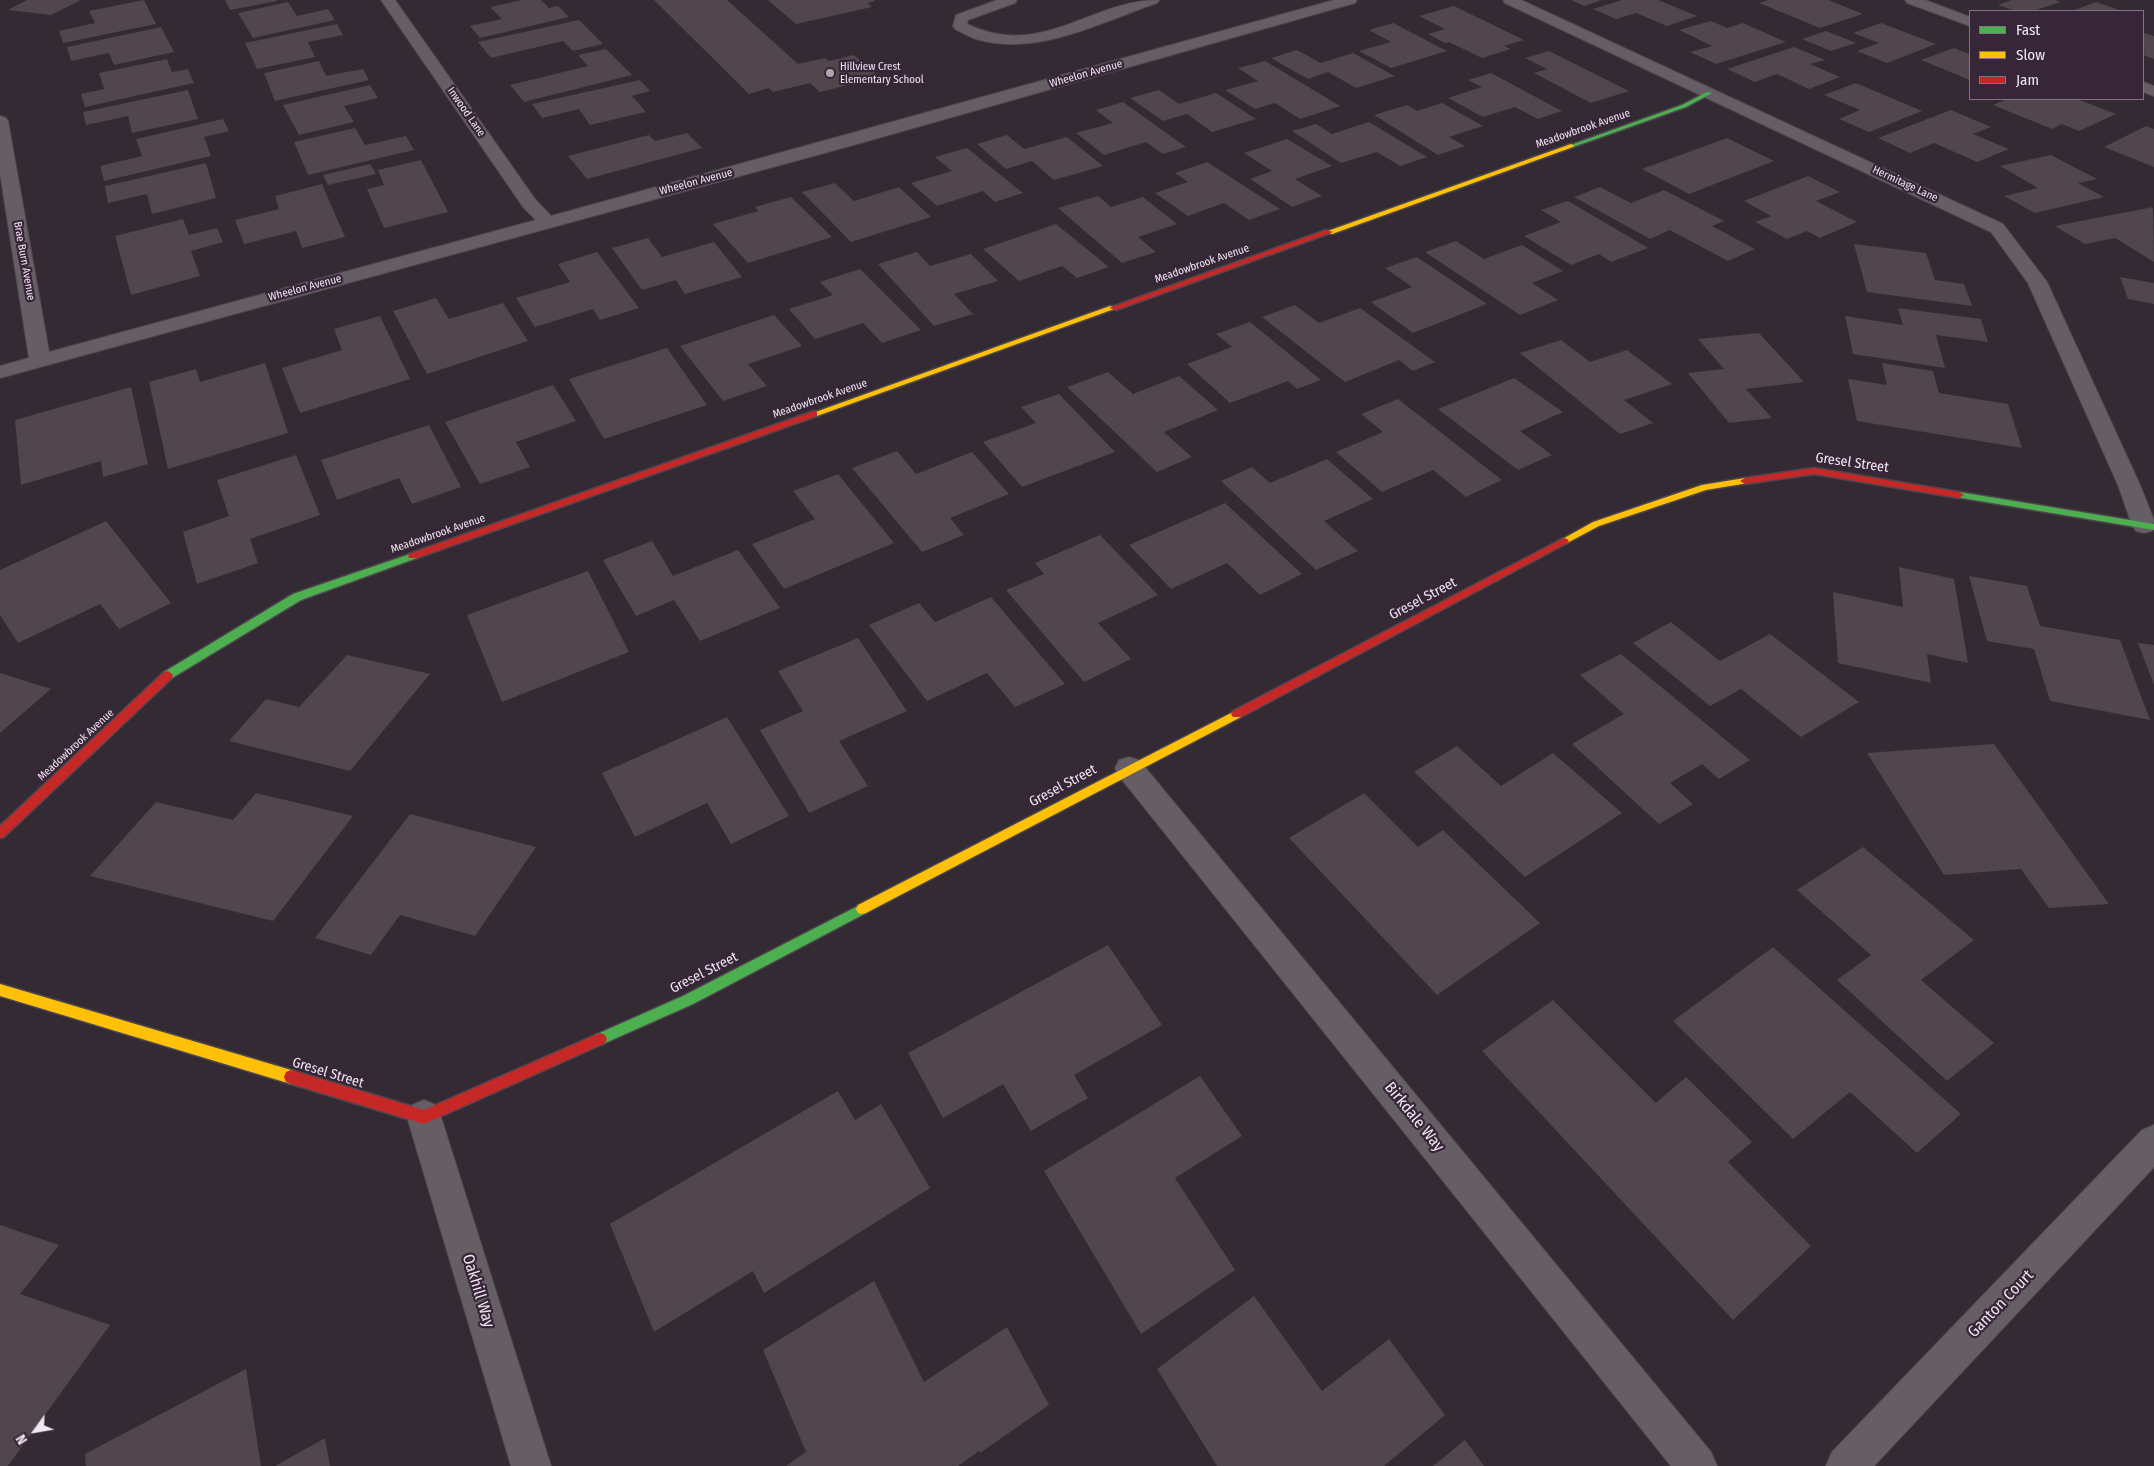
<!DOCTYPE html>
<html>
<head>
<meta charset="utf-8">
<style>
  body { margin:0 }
  #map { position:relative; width:2154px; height:1466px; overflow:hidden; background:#342a34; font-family:"Fira Sans Condensed",sans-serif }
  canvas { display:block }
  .legend { position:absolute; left:1969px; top:10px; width:175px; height:90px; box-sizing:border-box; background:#372638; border:1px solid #827382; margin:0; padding:6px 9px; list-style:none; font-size:15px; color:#f2e6f2 }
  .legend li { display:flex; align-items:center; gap:10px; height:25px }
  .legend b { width:25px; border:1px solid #827382 }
  .north { position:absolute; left:10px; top:1406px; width:50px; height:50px; -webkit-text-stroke:4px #372638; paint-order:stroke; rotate:238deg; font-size:14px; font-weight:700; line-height:20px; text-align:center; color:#f2e6f2 }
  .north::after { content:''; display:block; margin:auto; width:18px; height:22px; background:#f2e6f2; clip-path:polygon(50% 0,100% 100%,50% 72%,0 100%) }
</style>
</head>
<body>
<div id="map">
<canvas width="2154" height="1466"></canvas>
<ul class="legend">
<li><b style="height:6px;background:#4caf50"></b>Fast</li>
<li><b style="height:6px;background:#ffc107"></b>Slow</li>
<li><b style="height:6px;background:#c62828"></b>Jam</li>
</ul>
<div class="north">N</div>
</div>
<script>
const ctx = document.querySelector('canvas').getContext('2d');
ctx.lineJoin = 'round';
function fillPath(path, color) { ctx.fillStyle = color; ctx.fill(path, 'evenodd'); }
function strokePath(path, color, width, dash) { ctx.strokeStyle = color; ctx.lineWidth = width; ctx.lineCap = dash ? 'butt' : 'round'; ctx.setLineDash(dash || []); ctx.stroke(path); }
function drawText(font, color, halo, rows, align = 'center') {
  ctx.font = font + ' "Fira Sans Condensed",sans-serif'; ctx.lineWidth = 4.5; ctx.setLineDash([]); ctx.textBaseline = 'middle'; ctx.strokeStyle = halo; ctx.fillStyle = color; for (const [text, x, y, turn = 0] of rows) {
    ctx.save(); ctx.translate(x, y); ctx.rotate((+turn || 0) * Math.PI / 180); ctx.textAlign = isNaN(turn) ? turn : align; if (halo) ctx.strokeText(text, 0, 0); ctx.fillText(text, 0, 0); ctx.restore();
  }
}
const building = new Path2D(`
  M27,0H81L51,15L8,10Z
  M144,0L156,24L63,43L59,31L95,23L89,11Z
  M225,0H276L277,1L230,10Z
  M522,0H541L549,8L558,6L569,17L480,38L470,26L502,19L490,7Z
  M654,0H727L798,64L825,58L829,61L854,55L880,77L820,92L810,83L773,92L769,88L749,94Z
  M768,0H875V1L867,3L872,7L796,24Z
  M1571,0H1602L1584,6Z
  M1622,0H1658L1697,16L1667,26L1636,13L1616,19L1593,9Z
  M1768,0H1828L1863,14L1820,28L1759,3Z
  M2012,0H2056L2060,2L2033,11H2016L1998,5Z
  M288,2L297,16L328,9L335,20L253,38L238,13Z
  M2096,2L2122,11H2072Z
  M1454,6L1524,40L1504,46L1511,49L1482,58L1449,42L1445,43L1428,34L1445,29L1419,16Z
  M579,20L603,44L573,51L563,41L491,58L478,42Z
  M1711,21L1727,28L1743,23L1786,42L1716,64L1690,52L1712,46L1679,30Z
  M1393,23L1447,51L1391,68L1359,51L1391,42L1369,30Z
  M1881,23L1936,44L1887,63L1857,51L1879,43L1853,33Z
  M337,24L343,35L308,42L315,57L257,69L245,43Z
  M161,27L174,52L114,65L109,53L71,61L67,47Z
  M1826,31L1856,43L1831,51L1802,39Z
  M2145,33L2154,36V59L2143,55L2145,52H2143V34Z
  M1794,47L1825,60L1810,64L1840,77L1809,89L1777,74L1755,82L1727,69Z
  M1954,48L1970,54V80L1921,60Z
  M606,49L632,75L524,102L510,85L588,66L578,55Z
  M1297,50L1321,63L1353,53L1395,76L1356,88L1328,72L1308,79L1271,58Z
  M1549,51L1629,91L1591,103L1534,73L1547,69L1525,58Z
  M167,59L172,72L188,69L194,83L85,107L81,94L104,89L99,73Z
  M319,61L326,76L363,69L369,80L275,101L264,73Z
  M1265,61L1340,106L1300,119L1275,103L1255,109L1225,90L1258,81L1238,68Z
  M1491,73L1562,111L1538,119L1515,107L1483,117L1448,98L1482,87L1468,80Z
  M640,80L650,91L632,96L646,112L590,125L579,109L542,118L532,104Z
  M1856,83L1922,111L1869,132L1839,119L1860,110L1824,95Z
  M370,85L378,98L344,106L354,122L299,135L283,105Z
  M188,90L198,119L132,133L128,116L86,125L83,112Z
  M1159,90L1179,104L1216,93L1256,119L1212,132L1187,114L1163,121L1130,98Z
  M2007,99H2077L2116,114L2079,131L2062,124L2052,129L1993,105Z
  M1123,102L1186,147L1163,154L1146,142L1104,155L1076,133L1113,123L1096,110Z
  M1442,103L1483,126L1449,137L1465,146L1438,155L1374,115L1407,105L1417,111Z
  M1951,110L1991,127L1973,134L2009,149L1977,162L1934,143L1910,153L1878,138Z
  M223,119L229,131L204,137L211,156L104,181L100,166L142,156L136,139Z
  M1369,122L1427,157L1400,166L1377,152L1341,163L1292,131L1316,124L1332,134Z
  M2146,126L2154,129V167L2104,147Z
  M355,128L365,145L406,136L414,150L308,175L294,142Z
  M687,133L702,148L587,179L568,156L649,135L655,141Z
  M1007,135L1024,149L1067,137L1103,166L1054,180L1032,161L1006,169L977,144Z
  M1727,138L1774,161L1689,194L1642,169Z
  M1287,139L1332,166L1295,179L1322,196L1292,207L1250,179L1272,171L1244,153Z
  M967,148L1023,193L995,202L983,191L937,206L911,183L952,171L935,157Z
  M2051,155L2097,179L2078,183L2104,197L2035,213L2004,196L2038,188L2000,166Z
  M421,160L448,212L384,228L367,189L384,185L378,170Z
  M1207,162L1280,209L1249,220L1224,203L1188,216L1155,193L1188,182L1175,173Z
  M206,163L216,198L152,214L147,194L108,203L105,186Z
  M370,164L376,174L328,185L323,175Z
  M1808,176L1840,192L1816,201L1857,222L1820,238L1807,231L1787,239L1755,222L1771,216L1744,201Z
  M835,183L854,201L899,187L931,217L851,242L802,192Z
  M322,184L345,237L302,248L296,231L244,244L235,220L279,209L275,196Z
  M1600,187L1631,203L1664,190L1724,221L1712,226L1755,249L1728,261L1670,230L1650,239L1574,197Z
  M1098,196L1111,207L1143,197L1177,224L1138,237L1156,252L1122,263L1058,208Z
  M791,197L832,237L748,263L713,224L758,211L755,207Z
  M1568,201L1648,248L1611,262L1599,254L1571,265L1524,236L1561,222L1541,210Z
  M2153,207L2154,262L2115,238L2085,244L2055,226Z
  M183,219L189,235L217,228L223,242L191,251L200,276L131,295L115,236Z
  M1056,224L1109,267L1077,278L1062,266L1019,281L983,249Z
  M648,238L662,257L714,242L742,277L685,294L676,280L642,290L612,248Z
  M1456,241L1484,259L1522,245L1563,271L1532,283L1558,300L1520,315L1425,252Z
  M1854,244L1926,253L1935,280L1964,284L1972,306L1867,292Z
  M597,252L639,308L600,320L593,309L535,327L516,298L570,282L558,264Z
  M917,252L930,266L971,254L998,281L954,294L973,314L934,326L878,264Z
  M1417,257L1487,304L1413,333L1371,302L1412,287L1385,268Z
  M860,269L921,330L882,343L863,323L815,339L789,309L833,295L820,282Z
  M2120,277L2154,283V304L2128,299Z
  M436,298L449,319L503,303L528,341L427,374L393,311Z
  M1295,305L1319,323L1360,308L1435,362L1413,371L1399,360L1345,382L1262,317Z
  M1898,308L1981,319L1988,342L1936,335L1945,368L1853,354L1845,316L1903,325Z
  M774,315L802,346L748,364L767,386L723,401L680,346Z
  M380,316L410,379L300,413L282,368L342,350L334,329Z
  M1250,322L1321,380L1297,389L1288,381L1230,403L1187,364L1232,347L1216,334Z
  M1759,333L1804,382L1746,389L1772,418L1729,423L1688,373L1724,369L1698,339Z
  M1561,340L1590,362L1627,350L1672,384L1624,400L1653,423L1620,434L1520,353Z
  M667,348L707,405L604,439L569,379Z
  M265,363L288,433L168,469L149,382L196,369L200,382Z
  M1882,363L1933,371L1939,393L2008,404L2022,448L1857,421L1848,379L1887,385Z
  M1108,372L1133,394L1179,376L1218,410L1164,432L1192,457L1157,472L1067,387Z
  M1514,378L1563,412L1520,431L1552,455L1518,470L1438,409Z
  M553,385L576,421L516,442L530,467L480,484L445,422Z
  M131,387L148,464L103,477L101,461L21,485L15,420Z
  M1059,394L1115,452L1022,487L983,442L1036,423L1021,407Z
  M1398,399L1502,480L1466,497L1433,470L1382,492L1336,452L1383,432L1361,414Z
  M429,425L461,487L412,504L399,478L337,500L321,460Z
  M897,451L916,474L972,452L1009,494L950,518L964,535L922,552L852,468Z
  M296,455L320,515L250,539L258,563L197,584L183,532L229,516L217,480Z
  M1327,459L1373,499L1324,521L1358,551L1316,570L1221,481L1252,467L1270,483Z
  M838,474L894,543L784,589L752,544L815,519L793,491Z
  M1225,503L1302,574L1260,595L1227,563L1171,589L1129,545Z
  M106,521L171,603L119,629L100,604L18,643L0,615V570Z
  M1100,535L1158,595L1098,623L1131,659L1084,682L1006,590L1044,574L1035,563Z
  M652,541L673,576L738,550L780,608L700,641L674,600L636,616L603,560Z
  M1899,567L1954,579L1968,663L1927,654L1931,683L1838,663L1833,592L1903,607Z
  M588,571L629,652L502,702L467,615Z
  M1969,576L2027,586L2040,626L2120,640L2150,720L2050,701L2034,649L1987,641Z
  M991,597L1065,684L1015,707L987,673L927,701L869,625L919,603L935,622Z
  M1671,622L1720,661L1770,634L1859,702L1801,737L1741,689L1710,706L1633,643Z
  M858,638L907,711L839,741L868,786L809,813L760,730L803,711L778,671Z
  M2138,643L2154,645V685Z
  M1621,654L1750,760L1719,779L1702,764L1670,783L1693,804L1659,824L1572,744L1624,714L1580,675Z
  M347,655L430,674L350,771L229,741L266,699L299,707Z
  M0,673L51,689L0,733Z
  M727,717L789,816L731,844L707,803L635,837L602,773Z
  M1994,744L2109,904L2049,908L2021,869L1944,875L1867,753Z
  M1457,746L1501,786L1553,753L1622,813L1525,877L1414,772Z
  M256,793L353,816L273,921L90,876L156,802L233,820Z
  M1364,793L1418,847L1443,830L1540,923L1437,995L1289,838Z
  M410,814L536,847L475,936L400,915L371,955L315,938Z
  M1863,847L1974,940L1921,980L1994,1043L1947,1081L1837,980L1871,955L1797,890Z
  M1108,945L1162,1025L1074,1075L1088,1098L1031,1131L1003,1084L943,1118L908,1053Z
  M1773,947L1961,1114L1917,1153L1850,1092L1793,1139L1673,1021Z
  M1553,1000L1656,1103L1686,1077L1752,1142L1728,1162L1811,1246L1733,1320L1482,1051Z
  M1200,1076L1242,1136L1175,1178L1235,1270L1141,1334L1044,1171Z
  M838,1091L855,1120L881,1104L930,1188L764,1293L753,1271L654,1332L610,1224Z
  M0,1225L59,1245L20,1294L110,1325L8,1466H0Z
  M874,1281L924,1382L1007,1327L1049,1405L980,1453L979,1451L958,1466H786L806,1452L763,1350Z
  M1254,1296L1322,1391L1389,1339L1445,1415L1384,1466H1217L1157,1369Z
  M246,1369L261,1466H86L85,1454Z
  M325,1438L330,1466H275Z
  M1465,1440L1484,1466H1433Z`);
const lane = new Path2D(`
  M997,0H1017L1015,3L968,20L967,24C1042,60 1090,0 1159,0L1157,3C1101,22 1039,56 979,40C971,38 963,33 955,29L953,26L956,15Z`);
const street = new Path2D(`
  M381,0H395L535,199L551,216L1334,0H1357L1355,3L850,146L0,378V366L29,358L0,173V116L6,118L8,121L49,352L536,220L523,207Z
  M1503,0H1521L2003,224L2047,282L2140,485L2154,520L2152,531L2144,533L2136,531L2132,525L2118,485L2028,283L1991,232L1505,3Z
  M1905,0H1925L1970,17V26L1907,3Z
  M2143,82L2154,86V96L2143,92Z
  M1129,757L1139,760L1711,1452L1717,1466H1671L1119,776L1115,768L1119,760Z
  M424,1100L436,1105L441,1117L551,1466H511L407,1117L412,1105Z
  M2154,1125V1167L1874,1466H1826L1832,1452L2142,1130Z`);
const fast = new Path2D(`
  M1707,92L1712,93L1686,107L1573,147L1568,146L1682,105Z
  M1959,492L2154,524V530L1956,497L1954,495Z
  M413,553L417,554L418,556L417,558L301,600L172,678L168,679L163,675L164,672L293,594Z
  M862,904L866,905L868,909L866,913L693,1004L605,1043L600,1045L595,1043L593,1039L595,1035L683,996Z`);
const slow = new Path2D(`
  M1571,144L1574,146L1573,147L1332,234L1325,232Z
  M1110,306L1117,308L817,416H811L810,414Z
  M1745,478L1748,479V483L1706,490L1599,526L1567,543H1561L1559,541L1593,522L1702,485Z
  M1237,710L1241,711L1243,714L1241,717L866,913L862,914L858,913L856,909L858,905Z
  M0,984L291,1070L296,1072L298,1077L296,1082L291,1084L0,996Z`);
const jam = new Path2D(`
  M1326,230L1333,232L1116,310L1109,308Z
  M814,411L817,412V416L417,558H409L408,556L409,554Z
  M1814,468L1959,492L1964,495L1959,498L1814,474L1745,484L1740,481L1745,478Z
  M1564,538L1567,539L1569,541L1567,543L1241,717H1233L1231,714L1233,711Z
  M168,671L173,675L172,678L4,837L0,838V826L164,672Z
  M600,1033L605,1035L607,1039L605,1043L424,1124L291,1084L286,1082L284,1077L286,1072L291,1070L424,1110Z`);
const markers = [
  [830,73,5,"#b0a4b0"]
];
const farPoinames = [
  ["Hillview Crest",840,67],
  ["Elementary School",840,80]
];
const farStreetnames = [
  ["Wheelon Avenue",1086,74,-16],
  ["Inwood Lane",466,112,55],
  ["Meadowbrook Avenue",1583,129,-19],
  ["Wheelon Avenue",696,182,-15],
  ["Hermitage Lane",1905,184,25],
  ["Brae Burn Avenue",24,261,80],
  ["Meadowbrook Avenue",1202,264,-19],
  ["Wheelon Avenue",305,288,-15],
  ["Meadowbrook Avenue",820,399,-19],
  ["Meadowbrook Avenue",438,534,-19],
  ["Meadowbrook Avenue",76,745,-43]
];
const streetNames = [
  ["Gresel Street",1852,463,8],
  ["Gresel Street",1423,599,-28],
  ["Gresel Street",1063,786,-28],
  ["Gresel Street",704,973,-27],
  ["Gresel Street",328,1073,17]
];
const nearStreetnames = [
  ["Birkdale Way",1414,1117,51],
  ["Oakhill Way",478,1291,73],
  ["Ganton Court",2001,1304,-46]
];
fillPath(building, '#50464c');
strokePath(lane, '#4e464e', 2);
strokePath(street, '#4e464e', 2);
strokePath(fast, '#4e464e', 3);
strokePath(slow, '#4e464e', 3);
strokePath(jam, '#4e464e', 3);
fillPath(lane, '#655f65');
fillPath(street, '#655f65');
fillPath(fast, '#4caf50');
fillPath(slow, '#ffc107');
fillPath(jam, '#c62828');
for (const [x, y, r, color] of markers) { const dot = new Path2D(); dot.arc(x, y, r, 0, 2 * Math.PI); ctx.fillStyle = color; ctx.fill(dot); strokePath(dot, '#372638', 2); }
drawText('11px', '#f2e6f2', '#372638', farPoinames, 'left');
drawText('11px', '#f2e6f2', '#372638', farStreetnames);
drawText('14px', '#f2e6f2', '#372638', streetNames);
drawText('16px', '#f2e6f2', '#372638', nearStreetnames);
</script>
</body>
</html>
